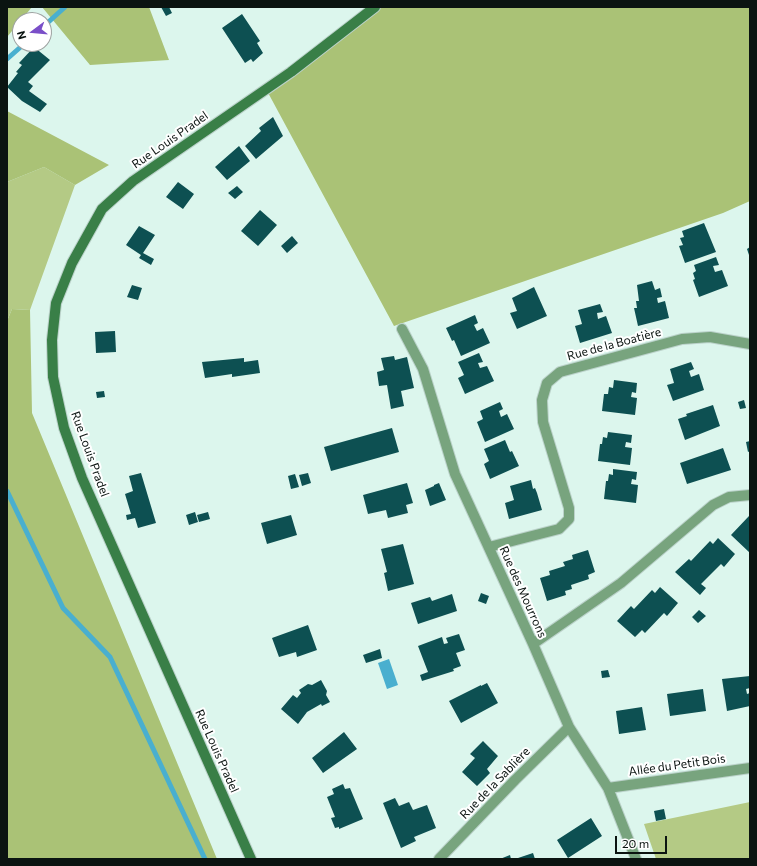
<!DOCTYPE html>
<html>
<head>
<meta charset="utf-8">
<style>
  body { margin:0 }
  #map { position:relative; width:757px; height:866px; overflow:hidden; background:#dcf6ed; font-family:Commissioner,sans-serif }
  canvas { display:block }
  .frame { position:absolute; inset:0; border:8px solid #0b1411; pointer-events:none }
  .north { position:absolute; left:12px; top:12px; width:40px; height:40px; box-sizing:border-box; background:#fff; border:1px solid #9da1a0; border-radius:50%; rotate:254deg; font-size:11px; font-weight:700; line-height:16px; text-align:center; color:#0b1411 }
  .north::after { content:''; display:block; margin:auto; width:14px; height:18px; background:#7a4fc8; clip-path:polygon(50% 0,100% 100%,50% 72%,0 100%) }
  .scale { position:absolute; left:615px; top:836px; width:52px; height:18px; box-sizing:border-box; border:2px solid #0b1411; border-top:0; padding-left:5px; font-size:12px; line-height:14px; white-space:nowrap; color:#0b1411; -webkit-text-stroke:3px #fff; paint-order:stroke }
</style>
</head>
<body>
<div id="map">
<canvas width="757" height="866"></canvas>
<div class="frame"></div>
<div class="north">N</div>
<div class="scale">20 m</div>
</div>
<script>
const ctx = document.querySelector('canvas').getContext('2d');
ctx.lineJoin = 'round';
function fillPath(path, color) { ctx.fillStyle = color; ctx.fill(path, 'evenodd'); }
function strokePath(path, color, width, dash) { ctx.strokeStyle = color; ctx.lineWidth = width; ctx.lineCap = dash ? 'butt' : 'round'; ctx.setLineDash(dash || []); ctx.stroke(path); }
function drawText(font, color, halo, rows, align = 'center') {
  ctx.font = font + ' Commissioner,sans-serif'; ctx.lineWidth = 4; ctx.setLineDash([]); ctx.textBaseline = 'middle'; ctx.strokeStyle = halo; ctx.fillStyle = color; for (const [text, x, y, turn = 0] of rows) {
    ctx.save(); ctx.translate(x, y); ctx.rotate((+turn || 0) * Math.PI / 180); ctx.textAlign = isNaN(turn) ? turn : align; if (halo) ctx.strokeText(text, 0, 0); ctx.fillText(text, 0, 0); ctx.restore();
  }
}
const green = new Path2D(`
  M44,167L75,185L30,310L12,309L7,321V182Z
  M750,802V859H656L644,824Z`);
const forest = new Path2D(`
  M7,7H32L7,37Z
  M42,7H149L169,60L90,65Z
  M375,7H750V201L723,213L394,326L266,89Z
  M7,111L109,165L75,185L44,167L7,182Z
  M12,309L30,310L32,413L217,859H7V321Z`);
const water = new Path2D(`
  M389,659L398,685L387,689L378,663Z`);
const stream = new Path2D(`
  M44,26L65,7
  M7,59L24,44
  M7,491L63,608L110,657L205,859`);
const building = new Path2D(`
  M161,7H169L172,13L166,16Z
  M242,14L260,41L257,43L263,53L253,62L251,59L245,63L222,28Z
  M34,47L50,60L28,82L33,86L29,91L47,104L40,112L22,101L7,87L18,73L16,72L22,65L19,63Z
  M273,117L283,136L256,159L245,146L261,131L259,128Z
  M239,146L250,161L227,180L215,167Z
  M178,182L194,194L183,209L166,197Z
  M237,186L243,192L235,199L228,193Z
  M260,210L277,225L258,246L241,231Z
  M704,223L716,252L685,263L679,246L683,245L680,238L684,237L682,231Z
  M139,226L155,235L143,253L154,259L151,265L139,258L141,255L126,245Z
  M292,236L298,243L287,253L281,246Z
  M750,247V258L747,249Z
  M716,257L719,265L713,266L715,272L722,270L728,286L699,297L693,280L695,279L693,273L696,271L694,265Z
  M652,281L655,290L660,288L662,297L657,298L658,303L665,301L669,318L638,326L634,308H637L636,301H639L637,285Z
  M132,285L142,288L138,300L127,297Z
  M534,287L547,316L517,329L510,313L517,311L512,298Z
  M600,304L603,312L597,313L598,319L606,316L612,333L580,343L575,326L582,324L578,310Z
  M475,315L478,323L474,325L477,331L483,328L490,343L461,356L454,340L452,341L446,328Z
  M115,331L116,352L96,353L95,332Z
  M479,353L483,362L478,363L480,368L487,366L494,381L465,394L458,378L464,375L458,362Z
  M394,356L395,360L407,357L414,388L401,391L404,406L391,409L387,385L379,386L377,372L384,370L381,358Z
  M244,358V362L258,360L260,373L232,377V374L205,378L202,362Z
  M691,362L694,369L689,371L691,377L699,374L704,390L673,401L667,385L674,383L670,369Z
  M614,380L637,383L636,393L632,392L631,397L637,398L635,415L602,411L604,394H608L609,387L613,388Z
  M104,391L105,397L97,398L96,392Z
  M744,400L746,408L740,409L738,402Z
  M500,402L503,409L499,411L501,417L507,414L514,429L485,442L477,422L483,419L480,411Z
  M713,405L720,426L685,440L678,419L687,416L686,414Z
  M392,428L399,452L331,471L324,447Z
  M608,432L632,435L631,443L626,442L625,447L632,448L630,465L598,461L600,444H602L603,437L607,438Z
  M505,440L510,452L512,451L519,466L490,479L484,464L489,461L484,449Z
  M750,441V451L748,452L746,442Z
  M723,448L731,470L687,484L680,463Z
  M613,469L637,472L636,480L632,479L631,484L638,485L636,503L604,499L606,481H608L609,474L613,475Z
  M141,473L156,523L138,528L135,518L127,520L126,515L131,514L125,494L133,491L129,476Z
  M308,473L311,483L302,486L299,475Z
  M295,474L299,487L291,489L288,476Z
  M531,480L533,489L535,488L537,493L542,510L509,519L505,503L514,500L510,486Z
  M407,483L413,503L406,505L408,513L388,518L386,510L368,514L363,495Z
  M439,483L446,500L430,506L425,490L434,486V485Z
  M195,512L198,522L189,525L186,515Z
  M208,512L210,519L199,522L197,515Z
  M291,515L297,535L267,544L261,523Z
  M749,516L750,518V553L731,535Z
  M718,538L735,554L724,567L721,564L701,584L706,588L700,595L675,572L689,559L691,561L710,541L713,544Z
  M403,544L414,584L388,591L384,573L387,572L381,549Z
  M588,550L595,572L588,575L589,579L571,585L572,589L565,591L566,595L547,601L540,578L550,575L549,571L565,566L563,562L573,559L572,555Z
  M660,587L678,603L667,616L664,613L645,633L642,630L635,637L617,621L631,606L634,609L652,590L655,593Z
  M481,593L489,596L486,604L478,601Z
  M452,594L457,611L418,624L411,603L430,597L432,601Z
  M699,610L706,616L698,623L692,617Z
  M308,625L317,650L297,657L296,652L279,657L272,638Z
  M459,634L465,650L456,653L461,666L453,669L454,671L422,681L420,675L428,672L418,646L442,637L444,644L448,643L446,638Z
  M380,649L382,658L366,663L363,655Z
  M608,670L610,677L602,678L601,671Z
  M750,676V688L746,689L747,694L750,693V706L727,711L722,679Z
  M321,680L327,691L326,695L330,702L322,706L321,704L307,712L298,724L281,709L293,695L297,698L301,693L299,690L308,684L312,685Z
  M487,683L498,703L461,723L449,701L481,685V686Z
  M703,689L706,711L670,716L667,694Z
  M642,707L646,730L619,734L616,711Z
  M344,732L357,749L323,773L312,758Z
  M483,741L498,756L487,769L490,773L477,786L462,772L475,758L470,754Z
  M343,784L345,789L350,788L363,819L339,829V827L335,828L331,818L335,817L327,797L334,794L332,789Z
  M395,798L399,806L409,802L413,810L427,805L436,828L414,837L416,841L401,848L383,803Z
  M664,809L666,819L656,821L654,811Z
  M591,818L602,836L568,858L557,840Z
  M533,853L535,859H515Z
  M510,855L511,859H500Z`);
const minor = new Path2D(`
  M402,329L423,369L455,474L533,644L569,727L608,788L636,859
  M489,547L559,529L569,519V508L543,422L542,400L547,383L560,372L682,339L710,337L750,344
  M533,644L621,583L713,505L729,497L750,495
  M608,788L750,768
  M439,859L515,780L569,727`);
const secondary = new Path2D(`
  M251,859L82,478L64,428L53,377L52,340L56,303L72,263L102,209L133,181L291,72L375,7`);
const streetNames = [
  ["Rue Louis Pradel",170,140,-35],
  ["Rue de la Boatière",614,344,-15],
  ["Rue Louis Pradel",90,454,70],
  ["Rue des Mourrons",523,592,66],
  ["Rue Louis Pradel",217,751,66],
  ["Allée du Petit Bois",677,765,-8],
  ["Rue de la Sablière",495,783,-46]
];
fillPath(green, '#b4ca85');
fillPath(forest, '#aac276');
fillPath(water, '#49afcf');
strokePath(stream, '#49afcf', 5);
fillPath(building, '#0d5052');
strokePath(minor, '#bbd2ca', 12);
strokePath(secondary, '#bbd2ca', 12);
strokePath(minor, '#78a47e', 10);
strokePath(secondary, '#397f47', 10);
drawText('12px', '#0b1411', '#fff', streetNames);
</script>
</body>
</html>
